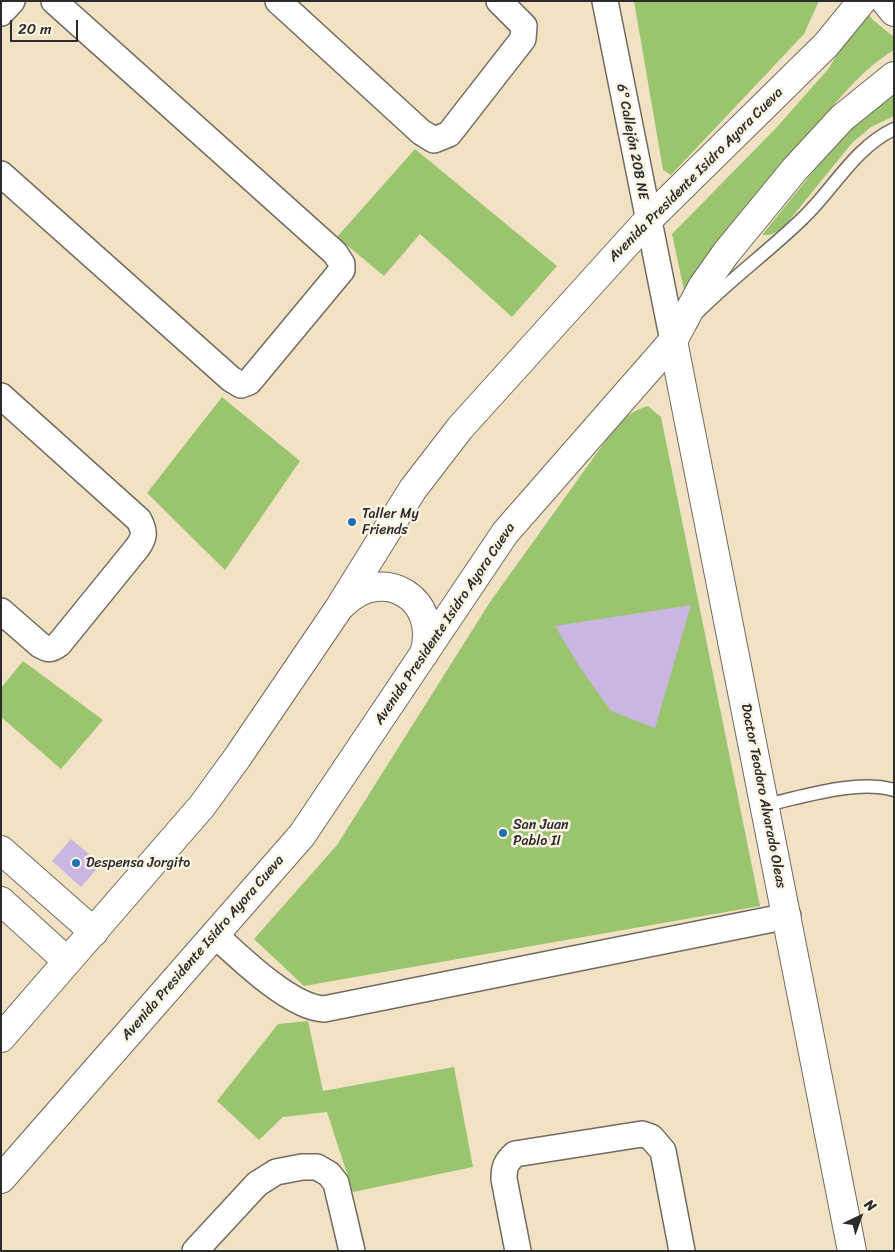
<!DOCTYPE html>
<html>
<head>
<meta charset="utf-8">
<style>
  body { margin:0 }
  #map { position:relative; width:895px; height:1252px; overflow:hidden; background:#f2e2c4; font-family:Sriracha,sans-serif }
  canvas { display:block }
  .frame { position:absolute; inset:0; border:2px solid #2b2b2b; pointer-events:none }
  .north { position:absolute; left:835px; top:1192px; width:50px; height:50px; -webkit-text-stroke:4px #fcf5e5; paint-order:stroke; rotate:42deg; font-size:14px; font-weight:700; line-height:20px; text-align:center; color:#2b2b2b }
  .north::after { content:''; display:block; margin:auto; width:18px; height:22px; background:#2b2b2b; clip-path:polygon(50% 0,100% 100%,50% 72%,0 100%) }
  .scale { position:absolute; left:10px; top:20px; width:68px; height:22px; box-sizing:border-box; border:2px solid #2b2b2b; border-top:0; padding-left:6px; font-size:15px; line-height:18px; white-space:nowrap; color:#2b2b2b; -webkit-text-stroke:4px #fcf5e5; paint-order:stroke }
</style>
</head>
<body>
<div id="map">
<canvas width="895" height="1252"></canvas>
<div class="frame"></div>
<div class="north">N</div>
<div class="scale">20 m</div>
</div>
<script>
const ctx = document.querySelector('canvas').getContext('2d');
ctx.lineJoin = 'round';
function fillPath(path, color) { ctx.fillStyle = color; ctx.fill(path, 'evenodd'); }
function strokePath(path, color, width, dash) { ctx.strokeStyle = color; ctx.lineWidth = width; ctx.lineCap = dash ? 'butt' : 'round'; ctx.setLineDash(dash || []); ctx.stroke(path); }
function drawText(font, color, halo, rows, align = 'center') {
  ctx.font = font + ' Sriracha,sans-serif'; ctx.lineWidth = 5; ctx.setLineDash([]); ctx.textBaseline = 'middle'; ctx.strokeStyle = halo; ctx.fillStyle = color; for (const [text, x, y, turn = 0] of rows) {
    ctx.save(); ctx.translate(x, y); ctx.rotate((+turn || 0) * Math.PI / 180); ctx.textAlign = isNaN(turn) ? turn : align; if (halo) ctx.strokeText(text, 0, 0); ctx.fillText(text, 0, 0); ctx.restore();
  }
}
const green = new Path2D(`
  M634,1H819L804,34L671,175L663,170Z
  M864,8L873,20L894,37V50C861,70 839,99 815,128C769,184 728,244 687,304L672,234L777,127L829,68Z
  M894,85V116L871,127L852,143L787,223C779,231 773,236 762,235L843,135Z
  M415,149L557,266L512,317L420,234L384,276L337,237Z
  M222,397L300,461L225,570L147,493Z
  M648,406L661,417L760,906L304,986L254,939L337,845L490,602L614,429C624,418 633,410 648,406Z
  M23,661L103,720L61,769L1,717V688Z
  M308,1021L323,1091L454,1067L473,1167L353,1192L327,1112L283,1117L259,1140L217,1101L278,1024Z`);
const building = new Path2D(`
  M691,605L655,728L611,711L579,666L555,626Z
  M71,839L101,864L81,887L52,861Z`);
const lane = new Path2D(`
  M699,311C732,278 769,251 802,219C833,190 854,148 894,129
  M765,805C803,797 856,779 894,790`);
const street = new Path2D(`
  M278,1L421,132L434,140L449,134L523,39L524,26L499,1
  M605,1L673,341
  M1,13L12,1
  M1,174L231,379L241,385L249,382L342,270V264L335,253L54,1
  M1,396L139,520C145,532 145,537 137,548L59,644C51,650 48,650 40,645L1,611
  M214,934C239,957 291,1008 324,1009L788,916
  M195,1251L257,1184L276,1172L302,1167H317L329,1174L336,1183L352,1251
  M518,1251L504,1179C504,1167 506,1162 515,1154L642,1134L651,1137L663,1151L682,1251`);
const secondary = new Path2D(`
  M673,341L852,1251
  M1,850L94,932
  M1,901L67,961`);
const primary = new Path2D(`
  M885,1L894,12
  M342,605C383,563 441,599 424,654
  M1,1038L202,806L237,758L339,608L413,489L460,428L648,220L826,45L862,1
  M1,1179L302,835L505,533L673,341L702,287L726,253L795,169L842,118L894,76`);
const markers = [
  [352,522,5,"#1f6fb2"],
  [503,833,5,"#1f6fb2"],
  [76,863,5,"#1f6fb2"]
];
const streetNames = [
  ["6° Callejón 20B NE",632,142,79],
  ["Avenida Presidente Isidro Ayora Cueva",696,175,-45],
  ["Avenida Presidente Isidro Ayora Cueva",445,624,-56],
  ["Doctor Teodoro Alvarado Oleas",763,796,79],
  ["Avenida Presidente Isidro Ayora Cueva",203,948,-49]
];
const poiNames = [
  ["Taller My",362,514],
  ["Friends",362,530],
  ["San Juan",513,825],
  ["Pablo II",513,841],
  ["Despensa Jorgito",86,863]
];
fillPath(green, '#9bc46f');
fillPath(building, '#cab6e1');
strokePath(lane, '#716b61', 15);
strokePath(street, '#716b61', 28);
strokePath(secondary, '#716b61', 30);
strokePath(primary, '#716b61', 30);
strokePath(lane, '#fff', 12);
strokePath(street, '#fff', 25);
strokePath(secondary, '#fff', 28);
strokePath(primary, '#fff', 28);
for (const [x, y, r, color] of markers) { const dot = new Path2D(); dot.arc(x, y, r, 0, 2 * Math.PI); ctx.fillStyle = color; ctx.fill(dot); strokePath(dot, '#fcf5e5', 2); }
drawText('14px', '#2b2b2b', '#fcf5e5', streetNames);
drawText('14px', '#2b2b2b', '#fcf5e5', poiNames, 'left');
</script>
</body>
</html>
